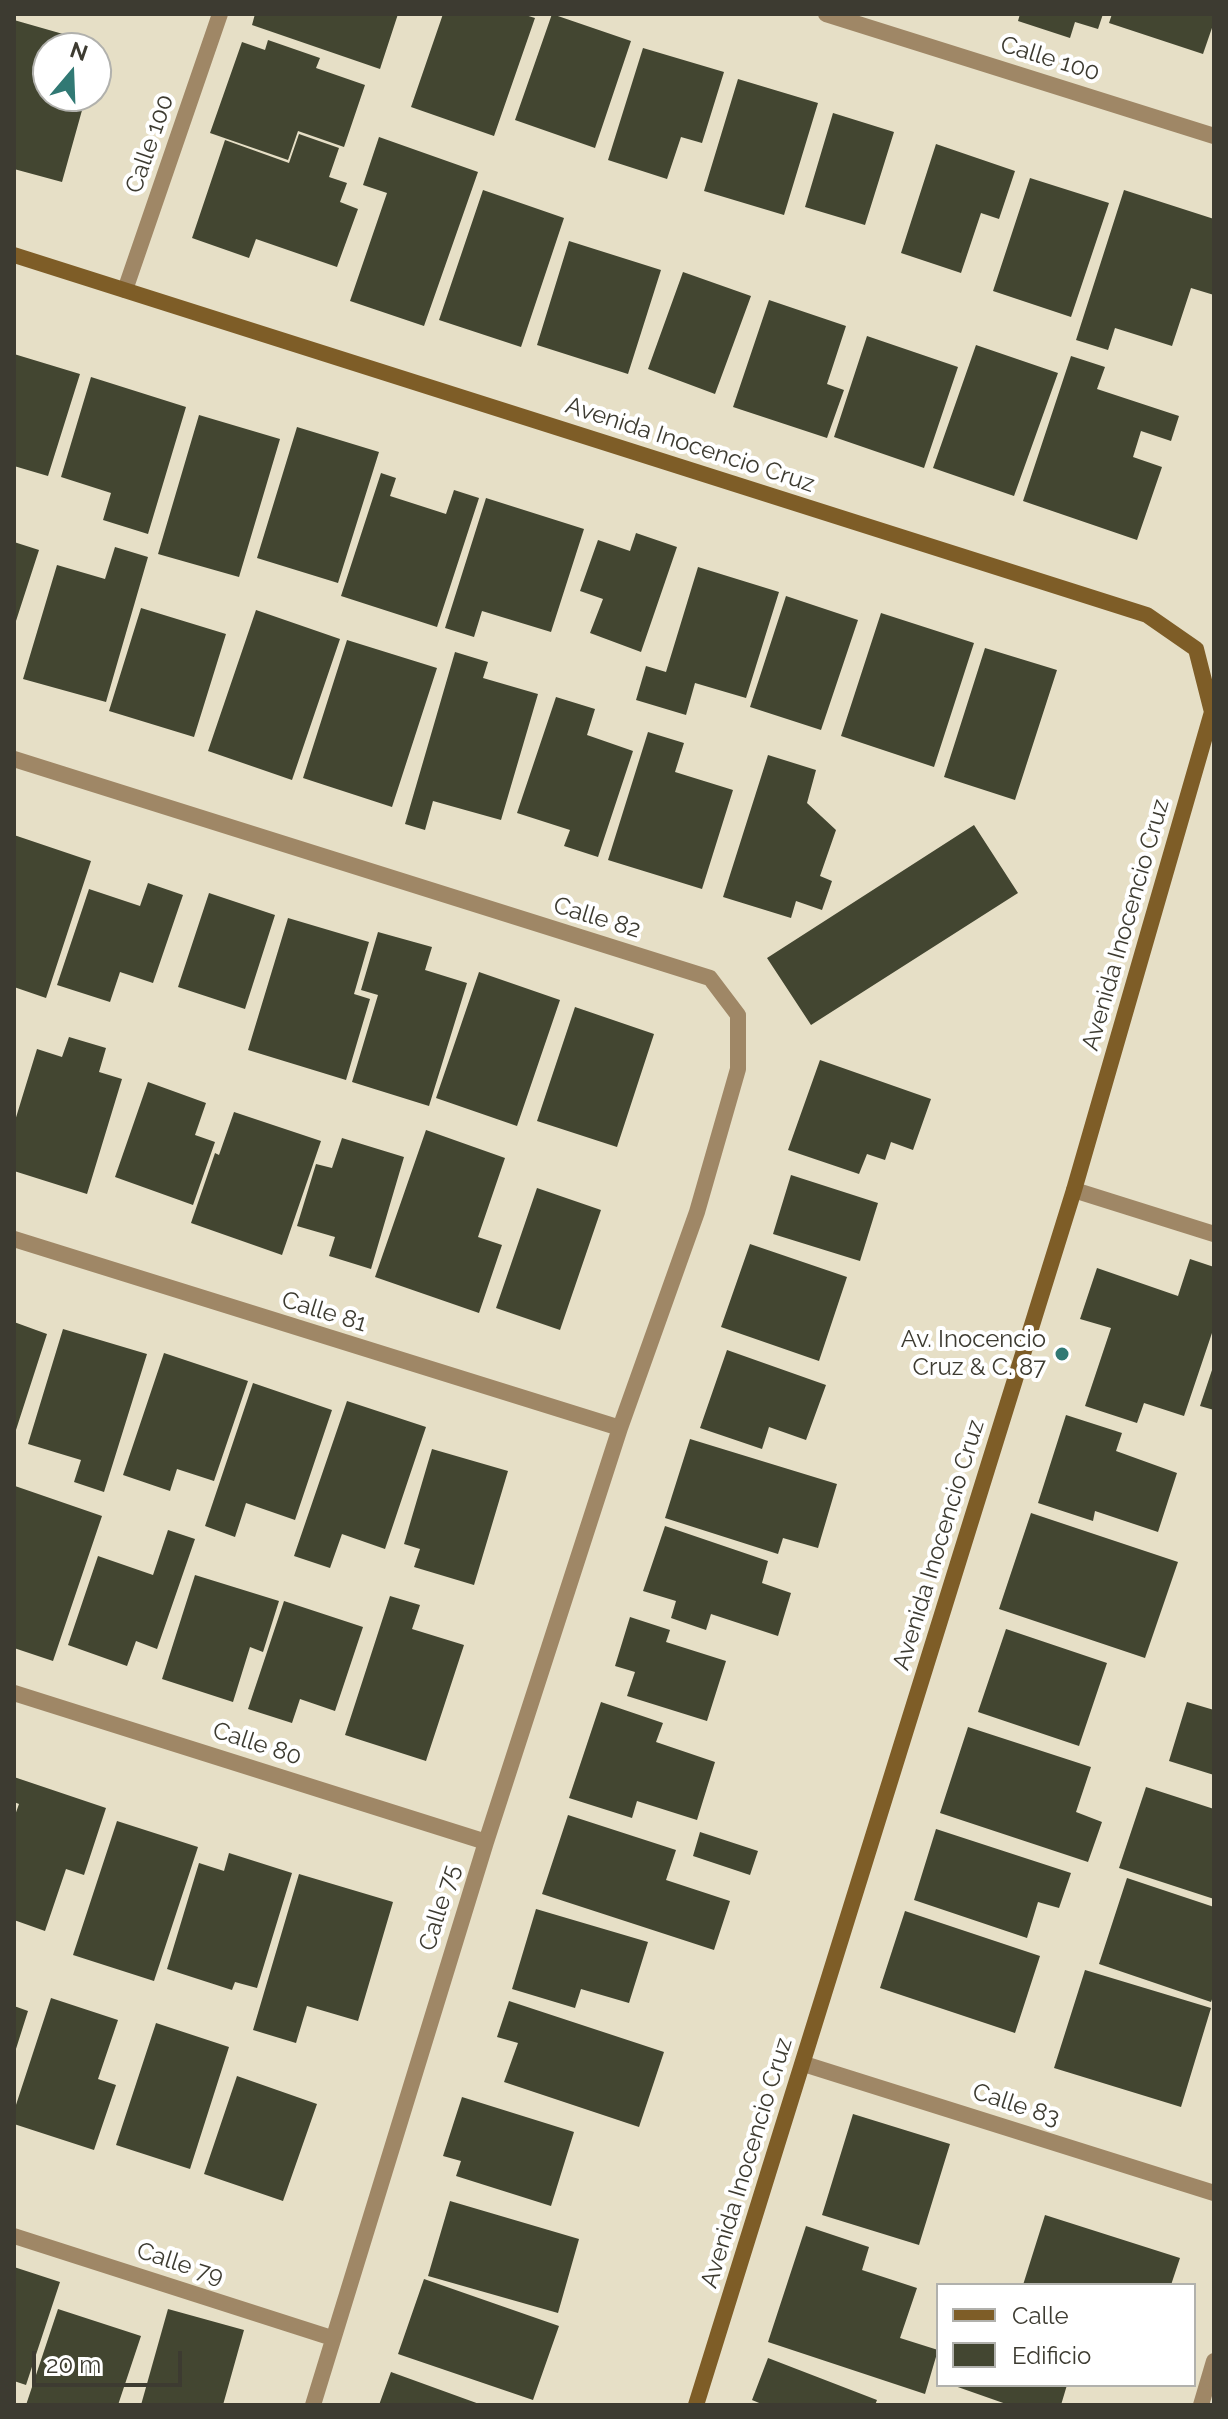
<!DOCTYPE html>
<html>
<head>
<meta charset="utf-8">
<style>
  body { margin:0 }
  #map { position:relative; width:1228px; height:2419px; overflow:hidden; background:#e6dfc6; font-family:Raleway,sans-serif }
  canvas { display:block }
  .frame { position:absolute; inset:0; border:16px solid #3d3b31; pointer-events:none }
  .legend { position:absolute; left:936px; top:2283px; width:260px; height:104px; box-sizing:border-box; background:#fff; border:2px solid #b1b1ad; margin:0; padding:10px 14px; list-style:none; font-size:24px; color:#3d3b31 }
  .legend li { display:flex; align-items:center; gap:16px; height:40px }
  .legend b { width:40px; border:2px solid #b1b1ad }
  .north { position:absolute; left:32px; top:32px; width:80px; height:80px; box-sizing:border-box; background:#fff; border:2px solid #b1b1ad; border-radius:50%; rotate:19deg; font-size:22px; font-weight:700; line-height:32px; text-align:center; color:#3d3b31 }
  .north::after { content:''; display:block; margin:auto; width:28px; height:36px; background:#317974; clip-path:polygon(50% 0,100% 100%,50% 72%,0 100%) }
  .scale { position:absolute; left:32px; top:2351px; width:150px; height:36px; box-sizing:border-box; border:4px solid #3d3b31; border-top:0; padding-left:10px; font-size:24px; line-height:28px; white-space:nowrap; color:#3d3b31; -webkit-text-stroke:6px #fff; paint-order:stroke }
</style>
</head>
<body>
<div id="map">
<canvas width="1228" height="2419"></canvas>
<div class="frame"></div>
<ul class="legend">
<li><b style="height:10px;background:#7e5d27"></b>Calle</li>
<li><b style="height:22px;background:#434631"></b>Edificio</li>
</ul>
<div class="north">N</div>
<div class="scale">20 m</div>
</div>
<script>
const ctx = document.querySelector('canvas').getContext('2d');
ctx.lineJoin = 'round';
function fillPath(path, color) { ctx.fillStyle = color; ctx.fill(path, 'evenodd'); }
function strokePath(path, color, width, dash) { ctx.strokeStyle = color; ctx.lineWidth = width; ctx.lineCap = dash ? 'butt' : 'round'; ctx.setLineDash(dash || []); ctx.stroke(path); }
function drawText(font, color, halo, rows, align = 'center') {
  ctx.font = font + ' Raleway,sans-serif'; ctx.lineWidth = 8; ctx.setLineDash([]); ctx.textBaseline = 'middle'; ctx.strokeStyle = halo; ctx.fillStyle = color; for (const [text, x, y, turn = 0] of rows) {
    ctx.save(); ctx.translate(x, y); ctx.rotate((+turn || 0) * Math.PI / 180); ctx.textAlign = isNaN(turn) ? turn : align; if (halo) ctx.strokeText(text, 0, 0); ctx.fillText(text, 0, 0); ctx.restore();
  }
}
const building = new Path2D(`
  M255,14H398L380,69L252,25Z
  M443,14H522L535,18L494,136L411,107Z
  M552,14L631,41L595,148L515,120Z
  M1020,14H1103L1098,29L1075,22L1070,38L1018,21Z
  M1112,14H1214V22L1203,54L1109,23Z
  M14,20L63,34L59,48H48V96H86L62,182L14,169Z
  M268,40L320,58L316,68L365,85L344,147L298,131L288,160L210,133L242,42L265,50Z
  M643,48L724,72L702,143L681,137L667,179L608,160Z
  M738,79L818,103L784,215L704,191Z
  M833,113L894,132L865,225L805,207Z
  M299,134L339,148L329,177L347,183L340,202L358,209L337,267L256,239L249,258L192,238L225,140L289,163Z
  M379,137L478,172L424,326L350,301L387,193L363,185Z
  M936,144L1015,171L999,219L981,213L961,273L901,253Z
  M1030,178L1109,203L1071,317L993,291Z
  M483,190L564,218L521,347L439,320Z
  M1124,190L1214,219V295L1191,288L1172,346L1115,328L1108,350L1076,340Z
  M569,241L661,270L628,374L537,345Z
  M683,272L751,296L715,394L648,369Z
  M769,300L846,326L827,384L844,390L827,438L733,407Z
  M867,336L958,367L924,468L834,437Z
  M976,345L1058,373L1014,496L933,468Z
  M14,354L80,374L48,476L14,466Z
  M1071,356L1105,367L1097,389L1179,416L1171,441L1141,431L1133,457L1162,467L1137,540L1023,501Z
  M91,377L186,407L148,534L103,520L111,493L61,477Z
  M199,415L280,439L239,577L158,554Z
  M297,427L379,452L338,583L257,558Z
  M381,473L396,478L390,496L446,514L454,490L479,498L437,627L341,596Z
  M486,498L584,529L551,632L482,611L474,637L445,628Z
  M636,533L677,547L641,652L590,633L603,599L580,591L598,540L630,551Z
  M14,542L39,550L15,624H14Z
  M115,547L148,557L106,702L23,679L57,565L105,579Z
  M698,567L779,592L746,698L695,683L686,715L636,700L646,666L666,672Z
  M786,596L858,620L821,730L750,707Z
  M141,608L226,634L194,737L109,711Z
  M256,610L340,639L292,780L208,751Z
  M881,613L974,643L934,767L841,736Z
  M347,640L437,668L392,807L303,778Z
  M985,648L1057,670L1015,800L944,777Z
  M455,652L488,662L483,678L538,694L501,820L433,801L425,830L405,824Z
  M556,697L595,709L587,735L633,751L598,857L564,846L570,830L517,813Z
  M648,732L684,743L675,772L733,790L702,889L608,860Z
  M768,755L816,770L807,803L836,830L820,876L832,881L822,910L796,901L791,918L723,897Z
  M974,825L1018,893L811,1025L767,958Z
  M14,835L91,861L46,998L14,987Z
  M148,883L183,895L153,983L120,972L110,1002L57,985L89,889L140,906Z
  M209,893L275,915L245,1009L178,987Z
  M288,918L369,942L354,994L370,999L346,1080L248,1050Z
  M378,932L432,947L425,970L467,983L429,1106L352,1082L378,995L361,990Z
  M479,972L560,1000L517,1126L436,1098Z
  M575,1007L654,1034L617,1147L537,1121Z
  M69,1037L106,1048L99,1072L122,1079L87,1194L14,1171V1124L37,1049L62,1057Z
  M820,1060L931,1099L913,1150L891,1142L885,1160L867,1154L859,1174L788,1150Z
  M148,1082L206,1103L195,1135L215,1142L193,1205L115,1177Z
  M234,1112L321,1141L282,1255L191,1223L215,1153L219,1155Z
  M426,1130L505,1158L478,1237L502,1245L479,1313L375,1277Z
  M342,1138L404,1157L371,1269L329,1256L335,1237L297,1226L316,1164L332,1168Z
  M791,1175L878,1203L860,1261L773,1234Z
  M537,1188L601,1210L560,1330L496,1308Z
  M750,1244L847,1277L819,1361L721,1327Z
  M1190,1259L1214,1267V1327L1184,1416L1144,1403L1137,1423L1085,1406L1111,1328L1080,1319L1097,1268L1178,1296Z
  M14,1322L47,1334L15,1433H14Z
  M63,1329L147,1354L104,1492L74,1482L81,1460L28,1444Z
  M727,1350L826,1385L806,1440L769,1427L762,1449L700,1428Z
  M164,1353L248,1381L214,1481L177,1469L170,1491L123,1475Z
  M1214,1364V1410L1200,1406Z
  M253,1383L332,1410L295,1520L246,1503L235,1537L205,1526Z
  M347,1401L426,1427L385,1549L342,1534L330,1568L294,1556Z
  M1066,1415L1122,1433L1116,1451L1177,1473L1158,1532L1095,1511L1093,1521L1038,1503Z
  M690,1439L837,1484L818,1548L783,1538L778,1554L665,1518Z
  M432,1449L508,1471L474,1585L414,1567L420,1549L404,1544Z
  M15,1486L102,1516L53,1661L14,1648Z
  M1031,1513L1178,1562L1145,1658L999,1609Z
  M665,1526L768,1561L762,1583L791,1593L778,1636L711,1614L706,1630L671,1618L676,1601L643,1591Z
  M168,1530L195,1539L157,1649L136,1641L127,1666L68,1645L98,1556L153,1575Z
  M195,1575L279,1601L263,1652L250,1647L233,1702L162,1679Z
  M390,1596L420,1605L412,1629L464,1645L426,1761L345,1735Z
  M284,1601L363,1627L335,1711L300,1699L292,1723L248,1709Z
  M630,1617L670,1630L666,1642L726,1661L707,1721L627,1696L635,1672L615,1666Z
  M1006,1629L1107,1663L1079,1746L978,1712Z
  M601,1702L663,1723L656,1742L715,1762L697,1820L637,1801L632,1818L569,1798Z
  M1187,1702L1214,1710V1775L1169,1761Z
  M968,1727L1091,1767L1076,1812L1102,1822L1088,1862L940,1813Z
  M14,1777L106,1808L84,1875L66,1869L45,1931L14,1920V1818L19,1804L14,1802Z
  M1146,1787L1214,1809V1899L1119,1868Z
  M568,1815L676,1850L666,1880L730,1901L714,1950L542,1894Z
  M117,1821L198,1847L154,1981L73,1955Z
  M936,1829L1071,1873L1059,1908L1038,1902L1027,1938L914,1900Z
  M700,1832L758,1851L750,1875L693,1856Z
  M229,1853L292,1873L257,1988L235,1982L232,1990L167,1969L199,1863L224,1871Z
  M299,1874L393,1902L358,2021L307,2006L296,2043L253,2030Z
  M1127,1878L1214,1907V1994L1211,2002L1099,1964Z
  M536,1909L648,1942L629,2003L581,1989L575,2008L512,1989Z
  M905,1911L1040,1956L1015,2033L880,1988Z
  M1085,1970L1211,2008L1181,2107L1054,2068Z
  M51,1998L118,2020L98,2079L116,2085L94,2150L14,2124V2111Z
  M509,2001L664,2052L639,2127L504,2082L518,2043L497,2037Z
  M14,2006L28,2011L15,2052H14Z
  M156,2023L229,2047L190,2169L116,2145Z
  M237,2076L317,2104L283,2201L204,2174Z
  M462,2097L574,2132L551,2206L456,2176L461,2161L443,2156Z
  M853,2114L950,2144L919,2245L822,2215Z
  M450,2201L579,2239L558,2313L428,2276Z
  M1045,2215L1180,2258L1171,2285H1023Z
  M806,2226L869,2247L862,2270L917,2288L900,2338L938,2350L925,2394L768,2342Z
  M14,2267L60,2282L26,2385L14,2381Z
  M424,2279L559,2326L533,2400L398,2354Z
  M58,2309L141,2336L118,2405H26Z
  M168,2309L244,2330L223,2405H141Z
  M768,2358L877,2400L875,2405H764L752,2400Z
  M391,2372L482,2405H379Z
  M952,2385H1067L1061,2405H1009Z`);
const street = new Path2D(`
  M826,14L1214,136
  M125,290L220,14
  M14,759L710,978L738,1015V1069L697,1212L620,1428L486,1842L313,2405
  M1074,1190L1214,1234
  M14,1239L620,1428
  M14,1693L486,1842
  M804,2064L1214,2193
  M14,2236L332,2338
  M1201,2405L1214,2361`);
const secondary = new Path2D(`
  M14,255L1147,615L1196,649L1212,712L1074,1190L696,2405`);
const markers = [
  [1062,1354,8,"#317974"]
];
const streetNames = [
  ["Calle 100",1050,59,17],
  ["Calle 100",150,144,-71],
  ["Avenida Inocencio Cruz",690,445,18],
  ["Calle 82",597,918,17],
  ["Avenida Inocencio Cruz",1126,925,-74],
  ["Calle 81",324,1312,17],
  ["Avenida Inocencio Cruz",939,1545,-73],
  ["Calle 80",257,1744,18],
  ["Calle 75",440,1908,-73],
  ["Calle 83",1016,2105,18],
  ["Avenida Inocencio Cruz",747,2163,-73],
  ["Calle 79",180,2264,18]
];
const poiNames = [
  ["Av. Inocencio",1046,1340],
  ["Cruz & C. 87",1046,1368]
];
fillPath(building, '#434631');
strokePath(street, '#9f8766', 16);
strokePath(secondary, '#7e5d27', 16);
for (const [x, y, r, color] of markers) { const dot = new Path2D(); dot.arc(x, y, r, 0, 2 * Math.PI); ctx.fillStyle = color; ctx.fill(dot); strokePath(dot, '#fff', 3); }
drawText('24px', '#3d3b31', '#fff', streetNames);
drawText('24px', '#3d3b31', '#fff', poiNames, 'right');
</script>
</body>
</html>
